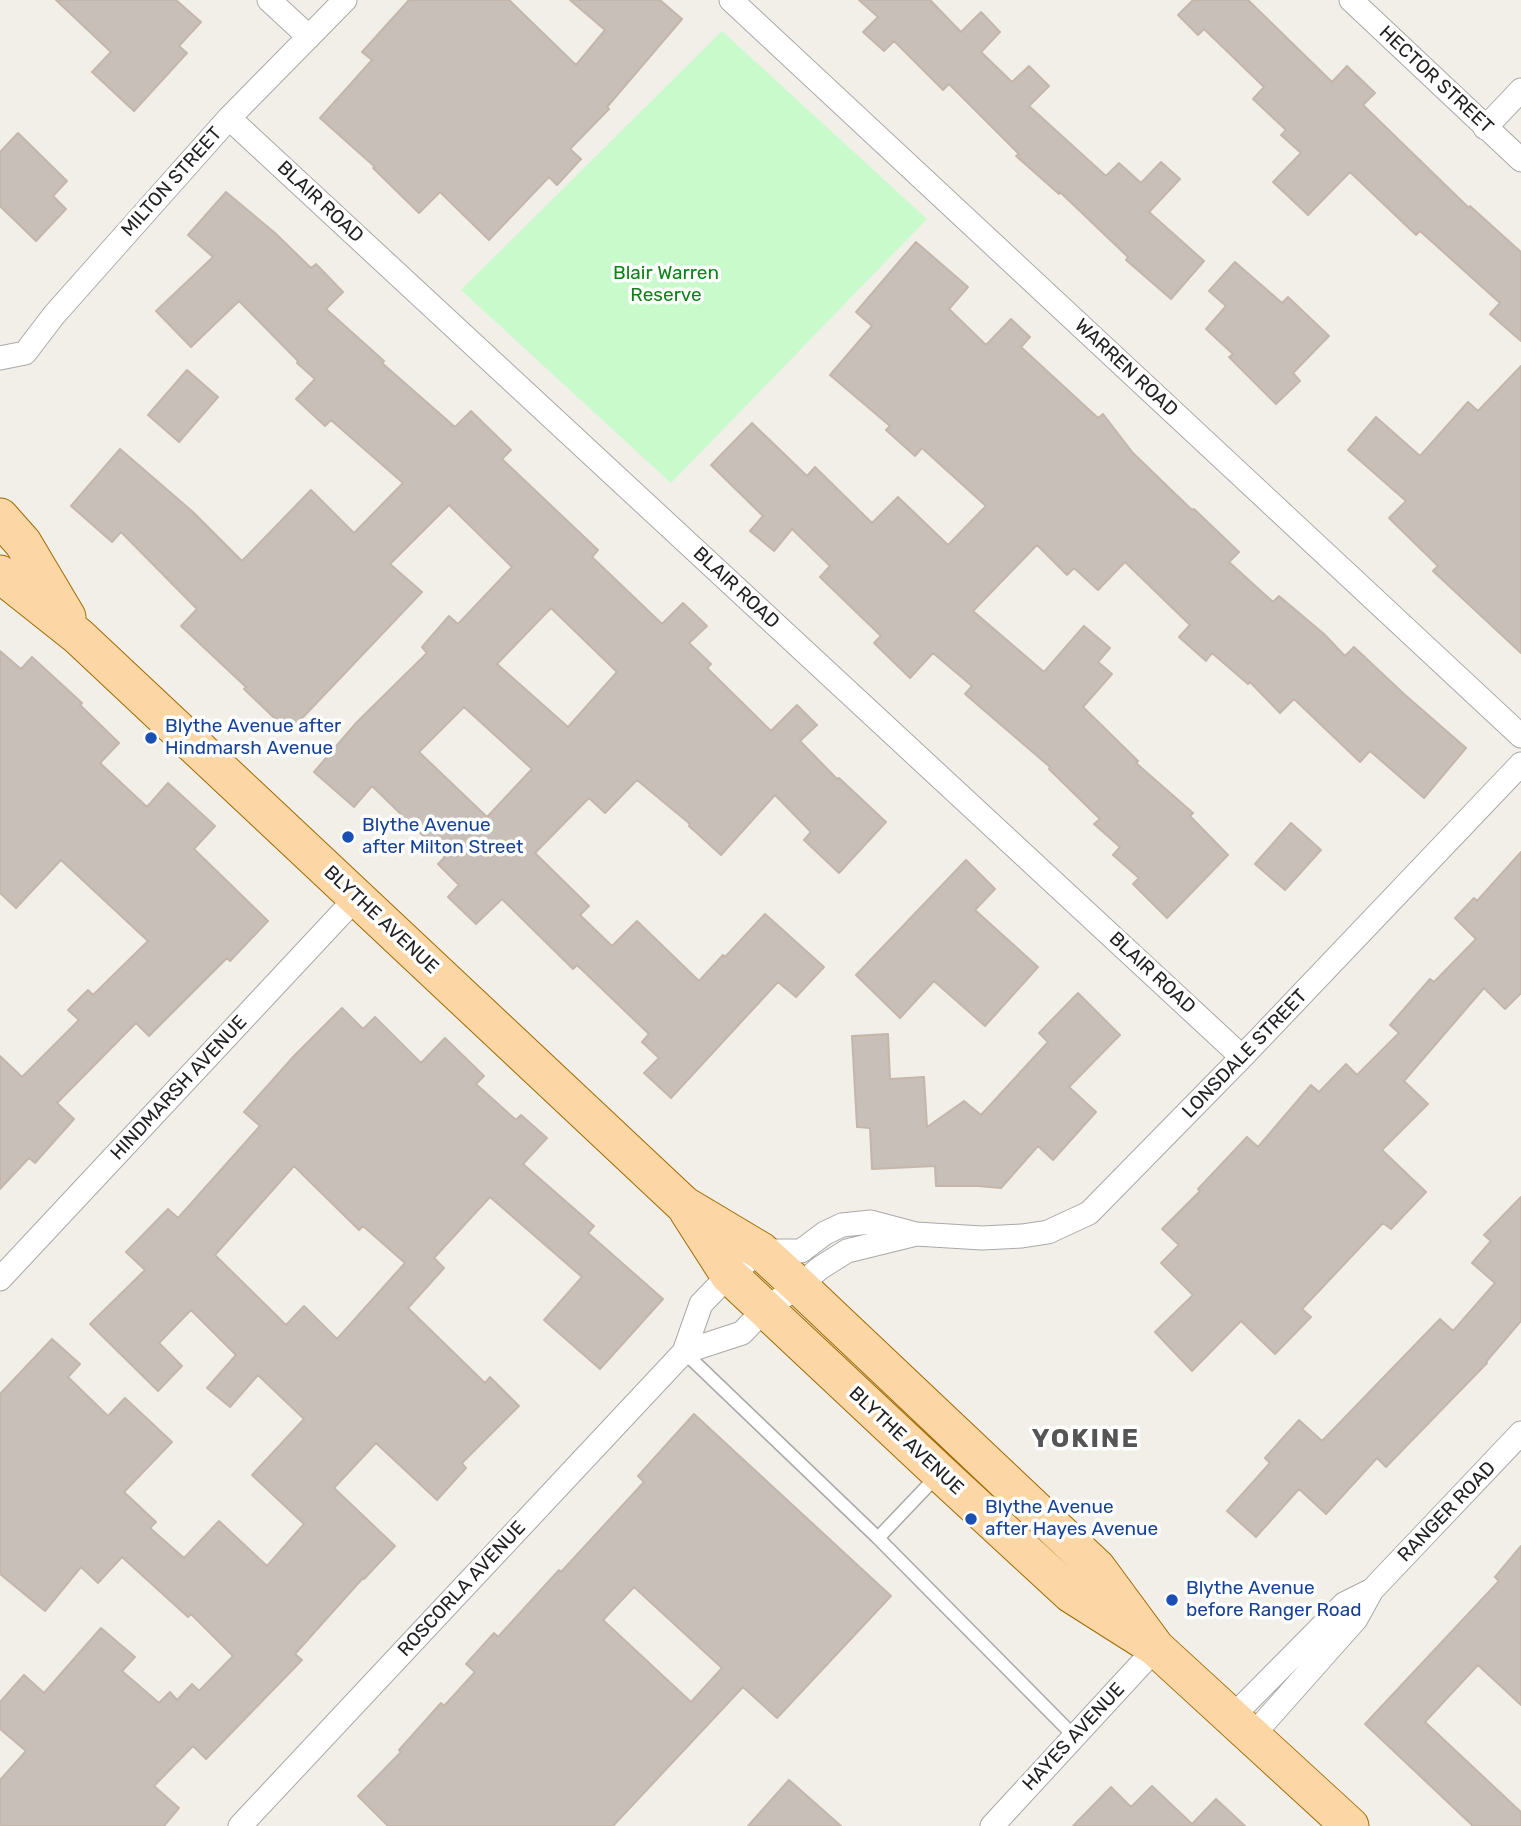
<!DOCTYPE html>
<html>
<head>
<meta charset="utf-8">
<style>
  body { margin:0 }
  canvas { display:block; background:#f2efe9 }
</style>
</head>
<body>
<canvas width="1521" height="1826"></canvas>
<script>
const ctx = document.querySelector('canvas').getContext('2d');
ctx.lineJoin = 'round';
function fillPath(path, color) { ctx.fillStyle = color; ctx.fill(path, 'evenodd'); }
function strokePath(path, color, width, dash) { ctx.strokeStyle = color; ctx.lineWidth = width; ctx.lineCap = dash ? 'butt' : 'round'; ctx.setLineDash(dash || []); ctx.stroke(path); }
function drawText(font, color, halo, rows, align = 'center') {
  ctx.font = font + ' Rubik,sans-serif'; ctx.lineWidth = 7; ctx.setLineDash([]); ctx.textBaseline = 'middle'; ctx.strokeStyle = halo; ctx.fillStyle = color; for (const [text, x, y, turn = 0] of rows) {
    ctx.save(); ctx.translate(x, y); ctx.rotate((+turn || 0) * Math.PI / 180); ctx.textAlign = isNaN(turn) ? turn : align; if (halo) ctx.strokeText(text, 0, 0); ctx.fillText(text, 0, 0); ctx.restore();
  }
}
const park = new Path2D(`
  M722,31L927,219L671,483L461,290Z`);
const building = new Path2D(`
  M56,0H176L201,22L179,46L187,53L134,111L92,72L111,52Z
  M409,0H509L576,65L605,30L570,0H660L682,19L607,107L609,109L570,149L581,159L557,185L549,177L489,240L440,192L419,213L373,168L375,167L320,118L372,60L362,52Z
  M859,0H930L961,32L981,12L1000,32L981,52L1012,82L1029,66L1049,86L1029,106L1106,176L1119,163L1141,183L1161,162L1180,179L1149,212L1204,261L1171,299L1126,260L1128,257L1060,192L1059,194L1016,156L1019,154L949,84L943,90L894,41L884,51L863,32L878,17Z
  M1193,0H1248L1332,82L1347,66L1375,93L1363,105L1469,208L1470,206L1521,252V341L1490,314L1500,303L1420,231L1416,235L1350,172L1308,215L1273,182L1301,153L1281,135L1286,130L1253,99L1264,87L1204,29L1198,35L1178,15Z
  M18,133L67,181L53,196L66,209L36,241L0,206V152Z
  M226,192L275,233L311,268L316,264L343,292L326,309L384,361L382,363L455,427L471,411L511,450L502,459L598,550L592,557L662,624L683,603L707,626L689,643L711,664L707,668L771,731L797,705L817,725L800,741L837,779L839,778L886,822L839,873L804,840L811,832L775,795L721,855L689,826L690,824L637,780L605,813L589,798L535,853L589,906L580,915L612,946L637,921L699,981L723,955L725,957L765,914L824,967L796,997L778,982L671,1098L644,1073L659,1058L642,1042L649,1034L577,965L573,969L502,899L476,924L448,897L459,885L438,864L445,857L372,786L354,807L314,772L357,722L427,653L422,647L449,616L458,624L512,567L449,505L390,564L422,592L289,732L244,689L246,687L181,626L197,609L121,532L112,542L71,506L120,449L193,512L242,561L311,490L354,533L403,483L331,420L325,426L296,399L315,379L297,363L298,361L239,301L191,347L156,311L213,257L188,235ZM551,608L617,672L568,727L497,664ZM464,707L532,769L487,817L419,752Z
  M916,242L968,287L949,309L986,345L1011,319L1030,337L1021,347L1098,418L1103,414L1133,453L1192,510L1194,509L1239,552L1229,562L1273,602L1279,596L1324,634L1345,656L1354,647L1404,694L1466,748L1424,798L1370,751L1360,762L1294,699L1280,713L1250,682L1248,684L1212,653L1206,661L1179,637L1190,625L1125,562L1098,590L1074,568L1067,575L1037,545L973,611L1044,672L1084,626L1110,648L1098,662L1112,674L1083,707L1138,761L1136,763L1193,813L1190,816L1228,855L1167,918L1133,884L1139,878L1113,855L1120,847L1094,824L1100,819L1049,769L1050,767L965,694L972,686L933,653L910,678L874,643L881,636L820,577L830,566L792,529L774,551L750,531L763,516L711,465L752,423L807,476L815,467L872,523L898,497L948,545L986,506L922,448L915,456L886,430L890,426L830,375L872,326L856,312Z
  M1235,262L1282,303L1288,297L1329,336L1293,373L1300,381L1276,404L1229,357L1233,354L1206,329L1226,306L1209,291Z
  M1521,366V653L1433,571L1438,566L1389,518L1406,501L1348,450L1376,417L1420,456L1468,402L1478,411Z
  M187,370L218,397L179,442L148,415Z
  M0,651L21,669L32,657L82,703L80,705L119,743L100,763L147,807L168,783L215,826L194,849L268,921L230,961L227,958L149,1036L136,1023L57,1103L74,1119L35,1163L29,1158L0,1189V1056L22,1077L79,1020L68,1010L88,990L93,995L148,941L61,860L16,908L0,893Z
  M1291,823L1321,850L1285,890L1255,864Z
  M1521,852V993L1505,1009L1484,988L1404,1081L1428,1104L1382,1150L1426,1192L1391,1229L1383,1223L1302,1309L1311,1317L1275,1354L1241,1321L1192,1371L1155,1332L1193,1295L1161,1263L1179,1245L1162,1229L1200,1191L1198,1189L1247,1137L1258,1147L1311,1085L1319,1092L1346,1064L1357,1075L1399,1033L1390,1025L1430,979L1434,982L1476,939L1455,918L1474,898L1477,901Z
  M966,860L995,889L975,910L1038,967L985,1026L934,981L900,1018L856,975Z
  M1078,993L1120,1035L1069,1087L1096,1112L1053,1160L1038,1146L1001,1188L978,1186H936L935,1166L872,1169L870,1128L857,1127L852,1036L888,1034L890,1079L924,1077L927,1127L964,1101L981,1115L1048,1042L1039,1033Z
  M342,1008L363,1029L375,1017L421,1063L445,1038L484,1076L476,1084L516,1120L521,1115L547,1138L523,1164L594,1226L588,1233L663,1299L600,1369L544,1320L582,1277L490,1197L434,1258L444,1268L408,1308L485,1383L490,1377L519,1406L462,1463L466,1468L437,1500L376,1443L334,1488L395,1546L364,1579L363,1578L295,1654L302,1660L206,1759L193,1746L154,1786L179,1808L164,1826H0V1780L26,1751L0,1729V1702L24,1675L44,1693L101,1628L135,1657L122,1671L159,1703L170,1692L177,1700L192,1684L199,1691L233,1656L191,1614L188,1617L122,1557L98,1583L81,1567L45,1611L0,1574V1394L52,1339L80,1364L68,1377L108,1416L125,1398L172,1442L124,1492L156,1522L150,1528L184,1558L219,1521L267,1566L304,1524L252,1475L304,1419L258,1375L230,1407L207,1388L236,1355L191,1310L159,1343L182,1366L158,1391L90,1324L145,1270L126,1252L168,1209L178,1218L260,1126L244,1112L294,1056ZM294,1166L359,1230L363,1226L405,1263L337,1339L304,1306L286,1325L215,1255Z
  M1521,1197V1321L1486,1362L1487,1363L1386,1467L1377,1458L1326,1514L1299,1489L1256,1537L1227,1511L1270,1463L1265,1458L1299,1420L1322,1441L1440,1319L1453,1331L1495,1283L1472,1263L1491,1241L1484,1235Z
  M694,1414L891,1596L777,1718L743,1687L613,1826H388L358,1796L401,1752L399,1750L441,1703L444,1706L475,1672L466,1664L494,1633L498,1637L559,1570L561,1572L644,1482L638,1476ZM634,1587L722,1668L691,1702L603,1620Z
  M1521,1546V1705L1478,1665L1425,1722L1521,1812V1826H1473L1365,1724L1499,1581L1495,1577Z
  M789,1780L841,1826H748Z
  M1152,1786L1192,1824L1216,1799L1245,1826H1073L1111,1787L1131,1807Z`);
const service = new Path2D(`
  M684,1352L878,1538L1075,1737
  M878,1538L938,1475`);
const minor = new Path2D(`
  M269,0L309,37
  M731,0L1521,736
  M1351,0L1521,160
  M229,118L1242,1057
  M1485,128L1521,90
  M0,358L25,353L54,315L229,118L345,0
  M0,1279L357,897
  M684,1352L742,1333L765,1309L799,1286L820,1268L847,1251L912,1235
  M1232,1717L1344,1604L1372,1590
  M1253,1735L1356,1619L1372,1590L1521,1433
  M240,1826L684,1352L701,1304L729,1275L761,1251H801L825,1233L842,1225L871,1222L916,1234L982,1238L1022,1236L1048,1232L1089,1213L1242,1057L1521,764
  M992,1826L1156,1648`);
const primary = new Path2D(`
  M0,517L23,543L67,617
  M0,574L78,636L684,1205L761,1251L799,1286L1097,1568L1156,1648
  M688,1211L729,1275L940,1473L1071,1594L1156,1648L1350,1826`);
const markers = [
  [151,738,7,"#1a4fb4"],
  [348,837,7,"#1a4fb4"],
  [971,1519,7,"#1a4fb4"],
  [1172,1600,7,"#1a4fb4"]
];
const streetNames = [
  ["HECTOR STREET",1436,80,43],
  ["MILTON STREET",172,182,-48],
  ["BLAIR ROAD",320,202,43],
  ["WARREN ROAD",1126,368,43],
  ["BLAIR ROAD",736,588,43],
  ["BLYTHE AVENUE",381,920,43],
  ["BLAIR ROAD",1152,973,43],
  ["LONSDALE STREET",1245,1054,-46],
  ["HINDMARSH AVENUE",179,1088,-47],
  ["BLYTHE AVENUE",906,1441,43],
  ["RANGER ROAD",1447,1512,-46],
  ["ROSCORLA AVENUE",462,1589,-47],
  ["HAYES AVENUE",1074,1737,-47]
];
const parkNames = [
  ["Blair Warren",666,274],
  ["Reserve",666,296]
];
const transitNames = [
  ["Blythe Avenue after",165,727],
  ["Hindmarsh Avenue",165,749],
  ["Blythe Avenue",362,826],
  ["after Milton Street",362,848],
  ["Blythe Avenue",985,1508],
  ["after Hayes Avenue",985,1530],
  ["Blythe Avenue",1186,1589],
  ["before Ranger Road",1186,1611]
];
const districtNames = [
  ["YOKINE",1086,1439]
];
fillPath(park, '#c8facc');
fillPath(building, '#c7bfb8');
strokePath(building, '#c4b6ab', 2);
strokePath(service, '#a9a9a9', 15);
strokePath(minor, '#a9a9a9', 25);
strokePath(primary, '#a06b00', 39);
strokePath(service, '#fff', 12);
strokePath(minor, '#fff', 23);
strokePath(primary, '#fcd6a4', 37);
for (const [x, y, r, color] of markers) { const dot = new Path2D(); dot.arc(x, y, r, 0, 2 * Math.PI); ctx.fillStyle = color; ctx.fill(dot); strokePath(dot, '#fff', 2.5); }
drawText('19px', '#222', '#fff', streetNames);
drawText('19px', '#0c8416', '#fff', parkNames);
drawText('19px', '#164399', '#fff', transitNames, 'left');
ctx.letterSpacing = '2px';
drawText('bold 26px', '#555', '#fff', districtNames);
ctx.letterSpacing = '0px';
</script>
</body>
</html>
